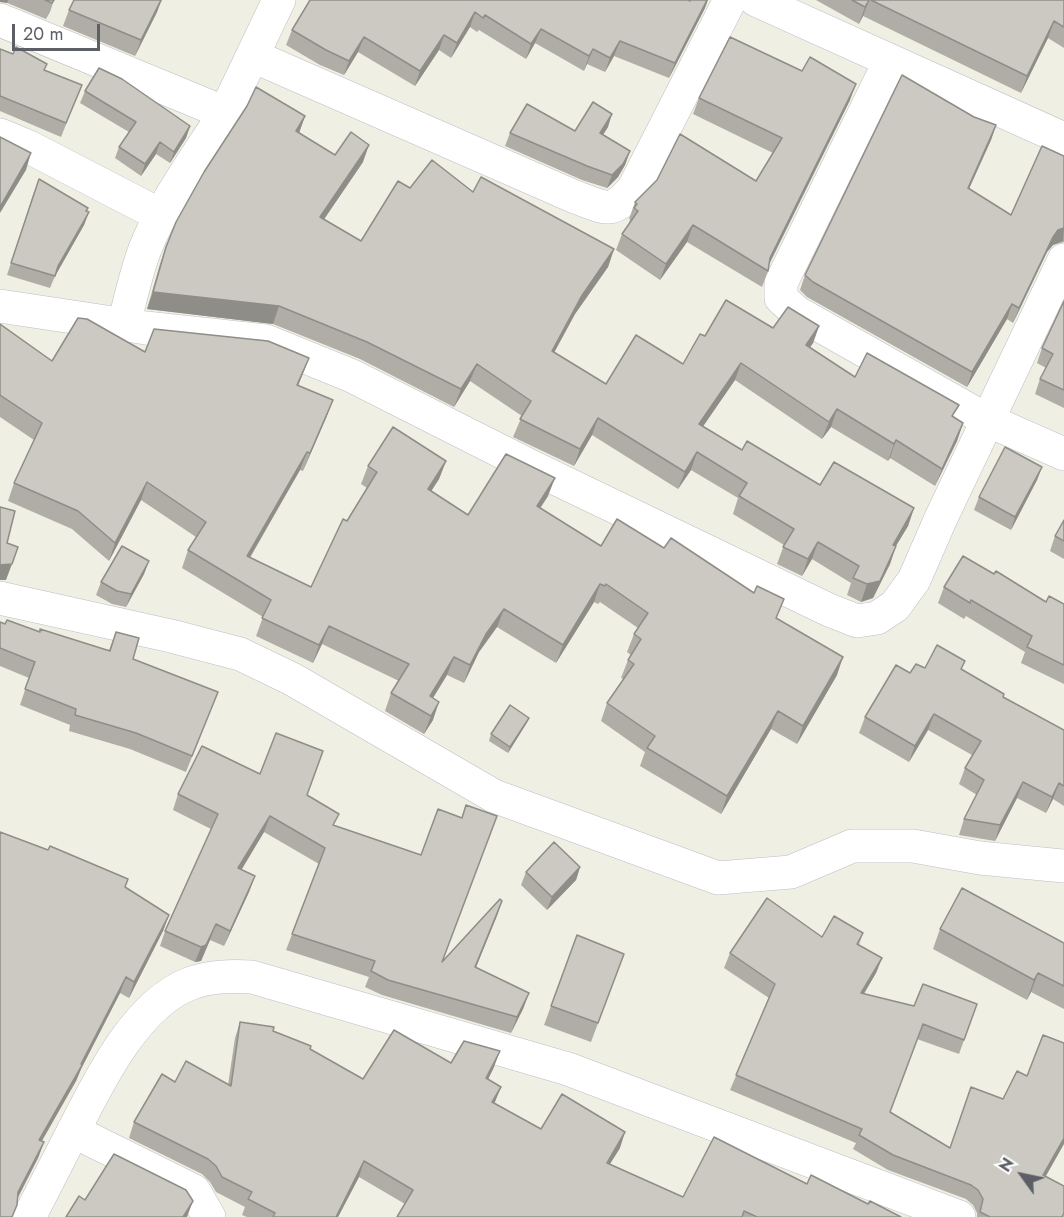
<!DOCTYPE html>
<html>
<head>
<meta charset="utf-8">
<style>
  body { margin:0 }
  #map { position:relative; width:1064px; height:1217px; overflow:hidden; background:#f0efe4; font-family:Jost,sans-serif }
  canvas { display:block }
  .north { position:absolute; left:992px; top:1145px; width:60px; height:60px; -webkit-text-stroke:4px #fff; paint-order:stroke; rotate:303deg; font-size:16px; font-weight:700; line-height:24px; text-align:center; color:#5c6066 }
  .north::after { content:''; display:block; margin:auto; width:21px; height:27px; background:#5c6066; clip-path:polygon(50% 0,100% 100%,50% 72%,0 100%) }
  .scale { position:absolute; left:12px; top:24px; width:88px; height:27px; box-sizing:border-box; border:3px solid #5c6066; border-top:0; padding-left:8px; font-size:18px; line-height:21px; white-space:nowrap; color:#5c6066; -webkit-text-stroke:4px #fff; paint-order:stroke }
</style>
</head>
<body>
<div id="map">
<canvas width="1064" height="1217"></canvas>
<div class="north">N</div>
<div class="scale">20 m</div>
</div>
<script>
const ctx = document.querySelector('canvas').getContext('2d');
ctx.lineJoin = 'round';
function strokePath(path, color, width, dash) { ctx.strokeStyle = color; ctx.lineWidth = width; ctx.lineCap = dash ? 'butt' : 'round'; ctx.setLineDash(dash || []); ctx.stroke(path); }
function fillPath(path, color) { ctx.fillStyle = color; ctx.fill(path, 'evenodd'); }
const minor = new Path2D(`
  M0,20L225,113C197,157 164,201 145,249C136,273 130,299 124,325
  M253,56L575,197C606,208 611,216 634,188L730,0
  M890,61L781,283V298L796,312L987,420L1064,454
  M225,113L279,0
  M0,135L29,147L162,216
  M0,598L171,636L240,654L292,679L494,796L718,878L791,872L852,846H913L980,858L1064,866
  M73,1131L194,1191L209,1217
  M29,1217C44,1189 58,1160 73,1132C98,1083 135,1005 189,984C210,976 230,976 252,977L568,1069L959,1217`);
const tertiary = new Path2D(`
  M0,306L146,328L266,341L352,376L532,467L692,544L829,610L857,621L877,618L895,606L914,580L941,518L1064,260`);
const secondary = new Path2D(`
  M756,0L1064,139`);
const wall = new Path2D(`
  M0,0H54L50,12L46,19Z
  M74,0H162L157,12L135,56L63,26L69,10Z
  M310,0L705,8L669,78L614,56L605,72L587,64L584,71L535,43L526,59L479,30L477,32L470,27L451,58L439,50L415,86L358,52L344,75L320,65L286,45L292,30Z
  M816,0H1064V48L1048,38L1021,93L863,16L859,24Z
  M0,49L13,54L47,64L44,70L82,85L61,137L0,111Z
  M85,91L190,126L186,138L170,163L156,154L141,176L115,158L119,147L129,132L80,103Z
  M699,98L850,100L769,265L768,271L762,287L687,242L660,280L616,250L622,234L629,224L630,219H629L635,202L756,181L773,153L693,114Z
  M305,116L299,133L335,155L363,162L324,219L361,241L410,188L473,192L614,249L608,267L575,314L554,353L606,384L683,364L705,336L773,328L819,326L813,343L810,347L855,377L954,417L963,423L957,441L935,486L890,458L888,461L831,427L822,439L735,380L703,426L742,450L820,485L914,508L908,526L896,546L890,564L873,598L861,602L847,595L851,583L812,559L802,576L777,564L784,545L733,514L738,498L691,470L678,489L592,435L574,466L513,437L522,416L470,381L454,407L360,359L273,324L147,309L160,264L166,247Z
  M974,117L996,125L991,140L969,189L1011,215L1064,156V242L1053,245L1047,252L1013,323L1007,319L967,387L807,297L800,290L805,275Z
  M608,127L603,135L630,151L625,165L618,177L607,188L582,180L505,146L510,133L575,131Z
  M34,192L89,212L84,225L55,276L50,288L7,275Z
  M1064,301V408L1035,394L1040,379L1046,368L1037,363L1042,348Z
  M0,324L52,361L145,352L309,358L298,385L333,400L326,418L303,471L300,470L250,558L311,587L347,521L367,488L361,484L368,466L446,461L439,479L431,491L468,515L548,496L540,508L601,546L777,619L837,675L797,744L771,729L721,814L640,766L645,752L601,721L607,703L624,679L621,678L628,660L631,655L627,652L634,634L638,628L600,602L598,604L594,602L556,663L497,627L479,652L464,683L447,675L433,698V720L424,734L385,711L391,693L399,681L322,644L313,663L256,636L263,617L182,568L188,550L196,537L141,500L109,561L72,529L8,501L14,483L34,440L0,417Z
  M1042,467L1037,480L1011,530L974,510L979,497Z
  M1064,520V559L1050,551L1055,536Z
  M149,561L144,574L126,607L112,604L96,595L101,582Z
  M994,574L1046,602L1064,604V684L1021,663L1025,652L966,616L964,619L938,603L944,587Z
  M0,622L5,624L40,632L109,650L116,632L133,659L218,692L186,772L130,749L69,731L70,725L20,705L29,678L0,666Z
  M925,668L962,669L1003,697L1064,730V806L1053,799L1046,813L1017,798L995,841L959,835L964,819L977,795L959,784L965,768L972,755L928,730L909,762L859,733L865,717L910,673Z
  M529,718L526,724L508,753L489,741L491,734Z
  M260,774L307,795L335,826L442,962L502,901L476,967L529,993L523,1009L511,1033L382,995L365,987L369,977L286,950L319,864L264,832L241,870L255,876L249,892L224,946L210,940L201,961L195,962L160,946L165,931L211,829L173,810L178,794Z
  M580,867L576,880L547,910L521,885L526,872Z
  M125,887L169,915L163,931L129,998L120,993L81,1069L76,1081L42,1141L44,1142L38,1158L18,1198L0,1217Z
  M940,929L1064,943V1009L1031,992L1027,1000L933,949Z
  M863,933L859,945L882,958L876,973L864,994L914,1006L977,1004L959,1054L917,1039L890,1112L950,1148L1045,1176L1064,1217H977V1213L973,1205L966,1199L888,1170L853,1149L856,1143L730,1090L769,998L724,968L730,953L822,937Z
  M577,935L624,954L591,1042L544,1025Z
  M240,1022L273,1031L310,1049L363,1079L451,1063L494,1067L488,1079L495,1103L541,1129L620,1148L610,1164L683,1197L807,1184L868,1204L901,1217H397L405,1204L359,1177L338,1217H247L242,1215L245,1207L216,1192L210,1182L202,1174L129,1138L134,1122L175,1082L228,1085L235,1038Z`);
const shadedWall = new Path2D(`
  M0,0H8L7,3L0,2Z
  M161,0L157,12L135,56L141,40Z
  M707,0H708L705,8L669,78L675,63Z
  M869,0L863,16L859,24L865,7Z
  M475,12L470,27L451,58L457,43Z
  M1054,21L1048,38L1021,93L1027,76Z
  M541,29L535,43L526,59L531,44Z
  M444,35L439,50L415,86L420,71Z
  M364,37L358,52L344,75L349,61Z
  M620,41L614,56L605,72L610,58Z
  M593,49L587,64L584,71L589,56Z
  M856,84L850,100L766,270L770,258Z
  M612,114L608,127L595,147L600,133Z
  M305,116L299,133L296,131Z
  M996,125L991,140L962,204L968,188Z
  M190,126L186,138L170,163L174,152Z
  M160,142L156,154L141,176L145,164Z
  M369,145L363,162L314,234L320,217Z
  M630,151L625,165L618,177L607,188L612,175Z
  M31,153L26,170L0,213V207Z
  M89,212L84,225L54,278L58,266Z
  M693,225L687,242L660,280L666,264Z
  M1064,228L1063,241L1053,245L1047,252L1013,323L1019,308L1053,237L1058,230Z
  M614,249L608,267L575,314L545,369L552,351L581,297Z
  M153,292L279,306L273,324L147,309Z
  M1012,304L1007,319L967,387L972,372Z
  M819,326L813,343L800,362L806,345Z
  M309,358L302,376L291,403L297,385Z
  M741,363L735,380L693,441L699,424Z
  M477,364L470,381L454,407L461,389Z
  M333,400L326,418L303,471L310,453Z
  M837,409L831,427L822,439L829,422Z
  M598,418L592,435L574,466L580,449Z
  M963,423L957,441L935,486L942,469Z
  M896,440L890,458L888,461L894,444Z
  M307,452L300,470L240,574L247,556Z
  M697,452L691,470L678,489L685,472Z
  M446,461L439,479L421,507L428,489Z
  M1042,467L1037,480L1011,530L1015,517Z
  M555,478L548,496L530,524L537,506Z
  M147,482L141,500L109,561L115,543Z
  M914,508L908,526L886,562L893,545Z
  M818,542L812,559L802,576L808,559Z
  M896,546L890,564L873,598L861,602L867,584Z
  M149,561L144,574L126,607L131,594Z
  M12,564L6,580H0V565Z
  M600,584L594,602L556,663L563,645Z
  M504,609L497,627L479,652L464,683L470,665L486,634Z
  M329,626L322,644L313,663L319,645Z
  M454,657L447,675L423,714L430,696Z
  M843,657L837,675L797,744L803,726Z
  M439,702L433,720L424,734L431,716Z
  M778,711L771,729L721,814L727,796Z
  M934,714L928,730L909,762L915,746Z
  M529,718L526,724L508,753L510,747Z
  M1023,782L1017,798L995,841L1000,825Z
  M1059,783L1053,799L1046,813L1052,797Z
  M270,816L264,832L233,884L238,868Z
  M580,867L576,880L547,910L552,897Z
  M255,876L249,892L224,946L230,931Z
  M502,901L497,916L470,982L475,967Z
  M169,915L163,931L129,998L134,982Z
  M216,924L210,940L201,961L195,962L201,947Z
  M882,958L876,973L855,1008L861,993Z
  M1038,973L1031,992L1027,1000L1034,980Z
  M126,977L120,993L81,1069L76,1081L33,1156L39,1140L81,1064Z
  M529,993L523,1009L511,1033L517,1017Z
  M500,1051L494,1067L481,1094L486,1078Z
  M501,1087L495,1102L487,1118L492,1102Z
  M625,1132L620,1148L601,1178L607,1163Z
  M1064,1138V1144L1038,1190L1043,1175Z
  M44,1142L38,1158L12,1208L18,1192Z
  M364,1161L359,1177L338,1217H336Z
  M193,1201L187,1217H183Z`);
const building = new Path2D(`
  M45,0H54L52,3Z
  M74,0H161L141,40L69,10Z
  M310,0H688L690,1V0H707L675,63L620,41L610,58L593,49L589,56L541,29L531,44L485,15L483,18L475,12L457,43L444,35L420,71L364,37L349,61L326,50L292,30Z
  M852,0H869L865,7Z
  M871,0H1064V27L1054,21L1027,76Z
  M730,37L802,71L810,57L856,84L770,258L768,271L693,225L666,264L622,234L638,211L634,208L637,204L635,202L657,180L680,134L756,181L782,138L699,98Z
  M16,47L47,64L44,70L82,85L66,123L0,96V49L13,54Z
  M99,68L122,79L190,126L174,152L160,142L145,164L119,147L136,122L85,91Z
  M902,75L974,117L996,125L968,188L1011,215L1042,146L1064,156V228L1058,230L1053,237L1019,308L1012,304L972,372L813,282L805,275Z
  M256,87L305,116L296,131L335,155L351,132L369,145L320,217L361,241L398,181L410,188L432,160L473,192L481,177L614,249L581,297L552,351L606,384L636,335L683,364L700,334L705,336L726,300L773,328L788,307L819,326L806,345L855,377L867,353L959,405L952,416L963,423L942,469L896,440L894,444L837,409L829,422L741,363L699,424L742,450L747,441L820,485L834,462L914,508L893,545L896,546L880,581L867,584L853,578L859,566L818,542L808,559L783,547L794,529L739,496L747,483L697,452L685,472L598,418L580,449L520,419L531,401L477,364L461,389L367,342L279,306L153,292L166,247L176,222L204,172L247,106Z
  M593,102L612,114L600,133L630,151L623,164L612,175L587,166L510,133L527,104L575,131Z
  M0,137L31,153L0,207Z
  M39,179L88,208L86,211L89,212L58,266L55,276L11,263Z
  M1064,301V390L1040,379L1053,354L1042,348Z
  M78,318L87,319L145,352L154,329L268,341L309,358L297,385L333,400L310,453L307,452L247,556L311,587L343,519L347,521L377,472L368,466L393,427L446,461L428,489L468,515L506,454L555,478L537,506L601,546L617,519L664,548L671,538L754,593L757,586L784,599L776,618L843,657L803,726L778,711L727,796L647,748L655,736L607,703L634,664L628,660L641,639L634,634L648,613L606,584L605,586L600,584L563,645L504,609L486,634L470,665L454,657L430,696L439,702L431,716L391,693L409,664L329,626L319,645L262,618L271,600L188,550L206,522L147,482L115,543L78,511L14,483L42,423L0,395V324L52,361Z
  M1005,447L1042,467L1015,517L979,497Z
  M0,507L15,511L7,543L18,547L12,564L0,565Z
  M1064,520V541L1055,536Z
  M122,546L149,561L131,594L117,591L101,582Z
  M963,556L994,574L996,571L1046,602L1049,596L1064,604V665L1027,647L1032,636L971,600L970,603L944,587Z
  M7,620L40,632V629L110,651L116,632L139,638L133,659L218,692L192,756L136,733L75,715L76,709L25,689L35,662L0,648V622L5,624Z
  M937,645L965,661L961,669L1004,694L1003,697L1064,730V786L1059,783L1052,797L1023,782L1000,825L964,819L984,780L965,768L981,741L934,714L915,746L865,717L896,665L910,673L916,664L925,668Z
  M510,705L529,718L510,747L491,734Z
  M276,733L323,751L307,795L339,814L333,825L421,855L438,809L462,818L466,805L497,816L442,962L500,899L502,901L475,967L529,993L517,1017L388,980L371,971L375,961L292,934L325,848L270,816L238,868L255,876L230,931L216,924L206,945L201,947L165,931L218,814L178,794L202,746L260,774Z
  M0,832L48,850L50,846L128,879L125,887L169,915L134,982L126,977L81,1064L82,1065L39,1140L44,1142L18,1192L17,1205L12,1217H0Z
  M554,842L580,867L552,897L526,872Z
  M962,888L1064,943V986L1038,973L1034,980L940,929Z
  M767,898L822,937L834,916L863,933L857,944L882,958L861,993L914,1006L923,984L977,1004L964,1040L923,1024L890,1112L950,1148L971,1087L1003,1099L1017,1071L1027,1076L1043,1035L1064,1043V1138L1043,1175L1064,1186V1213L1062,1217H990L980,1212L983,1199L978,1190L971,1185L893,1155L859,1135L862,1129L736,1075L775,984L730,953Z
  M577,935L624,954L598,1023L551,1006Z
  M240,1022L274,1027L273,1031L311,1046L310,1049L363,1079L394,1030L451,1063L464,1041L500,1051L486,1078L501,1087L492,1102L541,1129L562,1094L625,1132L607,1163L683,1197L714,1137L807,1184L811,1175L868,1204L870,1201L901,1217H757L744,1211L742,1217H397L413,1190L364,1161L336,1217H273L275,1213L248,1199L252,1192L222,1177L216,1166L208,1159L134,1122L162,1074L175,1082L186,1061L231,1086Z
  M114,1154L186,1190L193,1201L183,1217H66L79,1196L85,1200Z`);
strokePath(minor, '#bcbec4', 34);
strokePath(tertiary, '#bcbec4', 34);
strokePath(secondary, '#bdc0c7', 34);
strokePath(minor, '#fff', 33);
strokePath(tertiary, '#fff', 33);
strokePath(secondary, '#fff', 33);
fillPath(wall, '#afada6');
fillPath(shadedWall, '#8e8d87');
fillPath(building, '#cbc9c1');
strokePath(building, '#8e8d87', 1.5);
</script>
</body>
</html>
